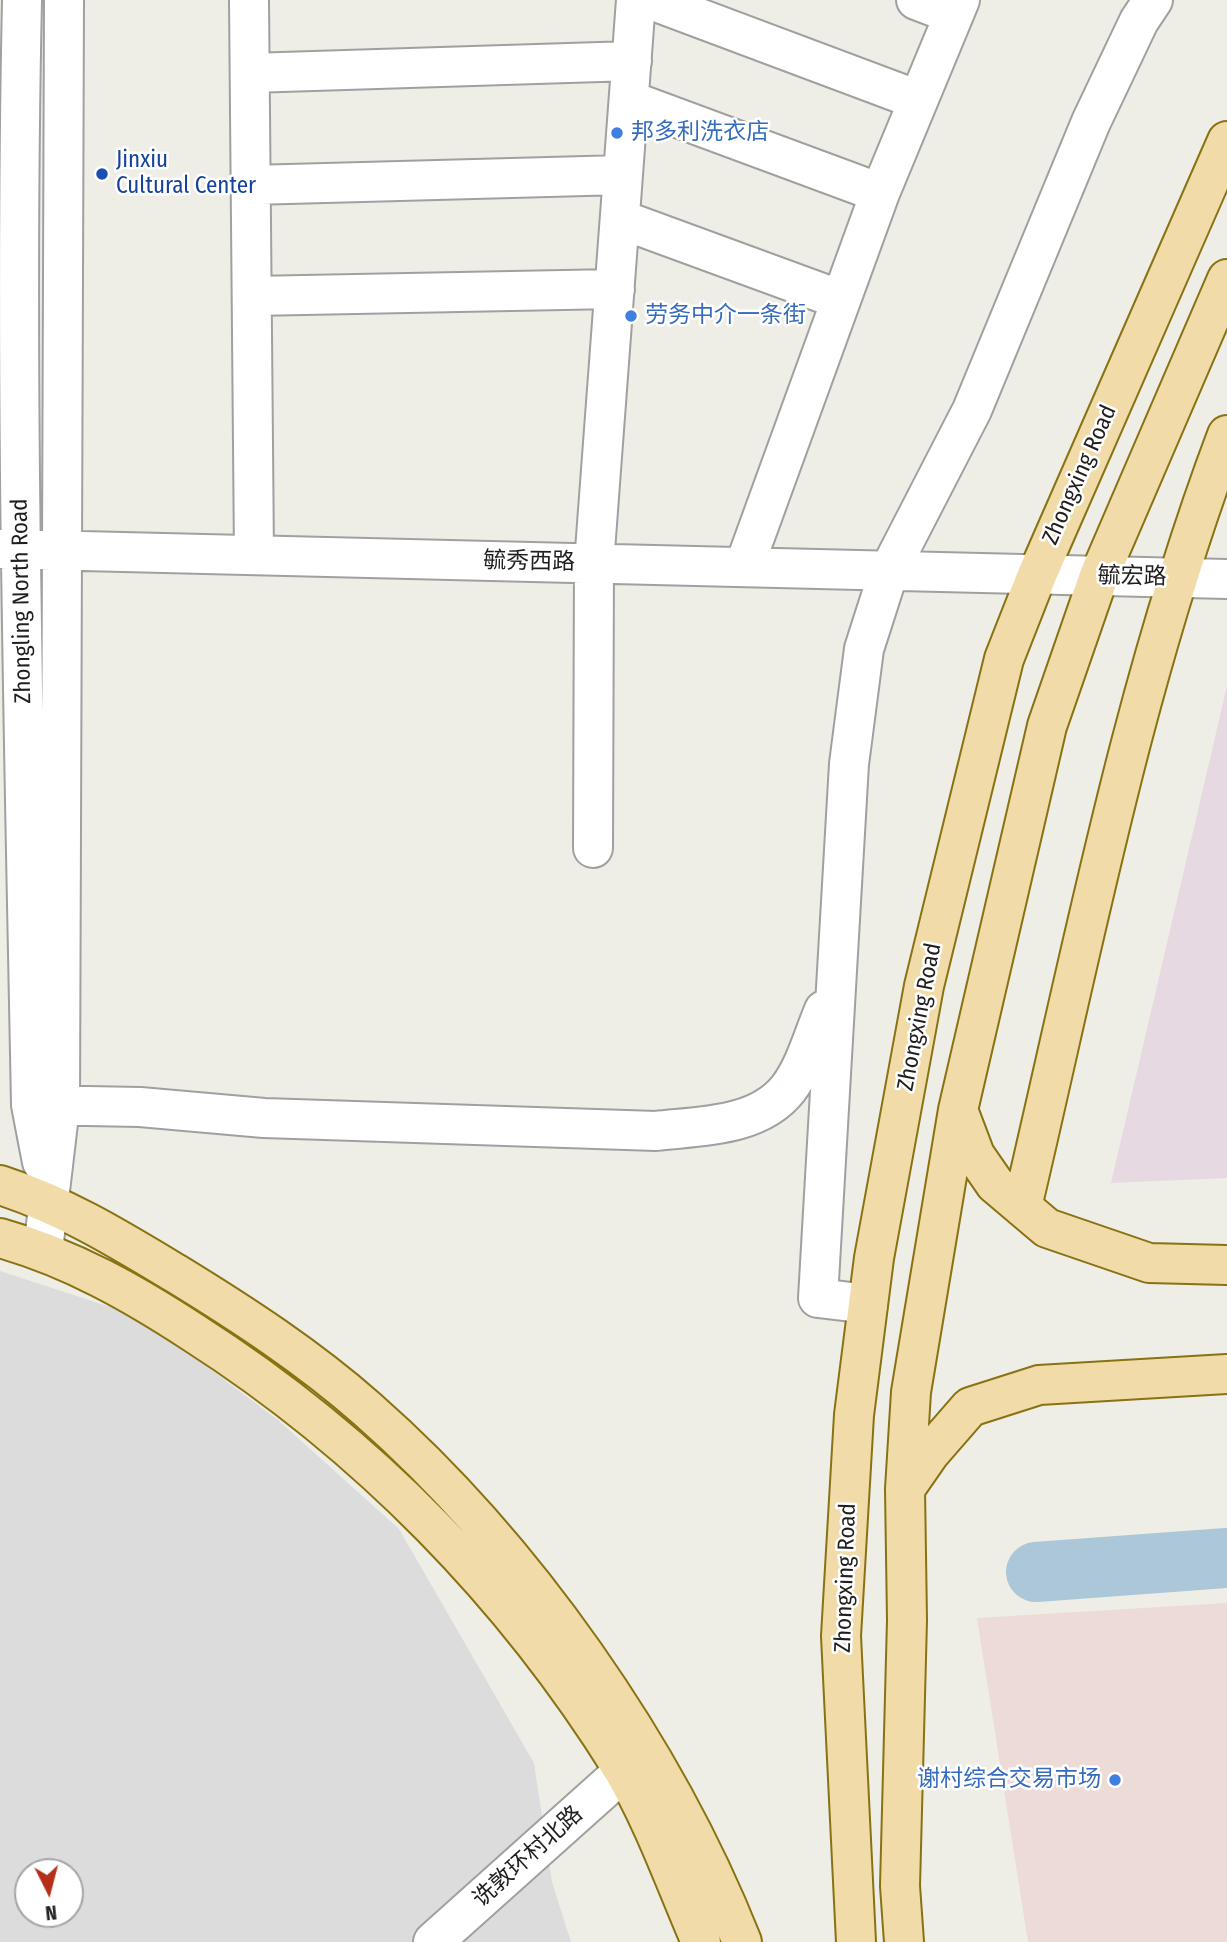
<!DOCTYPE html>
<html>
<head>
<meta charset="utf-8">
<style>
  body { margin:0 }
  #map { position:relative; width:1227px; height:1942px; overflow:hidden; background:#eeede6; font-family:"Fira Sans Condensed",sans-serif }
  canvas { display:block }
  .north { position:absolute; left:14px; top:1858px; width:70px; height:70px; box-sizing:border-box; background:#fff; border:2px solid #a5a5a5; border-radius:50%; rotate:174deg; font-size:19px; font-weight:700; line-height:28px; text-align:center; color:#1f1f1f }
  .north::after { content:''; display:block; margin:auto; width:24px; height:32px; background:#b62f18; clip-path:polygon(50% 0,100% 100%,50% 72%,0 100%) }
</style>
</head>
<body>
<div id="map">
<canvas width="1227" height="1942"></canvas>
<div class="north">N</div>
</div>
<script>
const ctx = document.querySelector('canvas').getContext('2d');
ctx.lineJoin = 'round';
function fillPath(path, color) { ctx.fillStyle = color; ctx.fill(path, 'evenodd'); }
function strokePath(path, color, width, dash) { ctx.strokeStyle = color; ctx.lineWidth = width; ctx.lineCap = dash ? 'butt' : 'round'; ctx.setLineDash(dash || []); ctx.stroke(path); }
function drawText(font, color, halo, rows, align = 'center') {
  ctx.font = font + ' "Fira Sans Condensed","Noto Sans SC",sans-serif'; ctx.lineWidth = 5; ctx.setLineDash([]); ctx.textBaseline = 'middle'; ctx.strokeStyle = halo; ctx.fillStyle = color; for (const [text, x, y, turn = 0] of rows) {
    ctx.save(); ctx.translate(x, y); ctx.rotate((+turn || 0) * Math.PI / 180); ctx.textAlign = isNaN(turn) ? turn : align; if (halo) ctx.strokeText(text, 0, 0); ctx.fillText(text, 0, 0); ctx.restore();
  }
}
const residential = new Path2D(`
  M0,1271L141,1317L278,1420L399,1529L534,1763L552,1882L571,1942H0ZM28,1872H70V1914H28Z`);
const commercial = new Path2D(`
  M1227,1603V1942H1028L977,1618Z`);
const industrial = new Path2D(`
  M1227,686V1178L1111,1183Z`);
const river = new Path2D(`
  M1036,1572L1227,1558`);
const minor = new Path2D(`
  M22,0C14,368 24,737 31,1105L42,1162
  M249,0L254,555
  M651,0L918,100
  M916,0L953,14
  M250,73L632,61
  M629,100L880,193
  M251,185L623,175
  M620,219L841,300
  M252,296L615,289
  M0,549L1227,579
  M744,567L880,193L960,0
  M593,848L594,564L636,0
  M33,1105L140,1107L264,1118L656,1131C700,1126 758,1127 788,1089C805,1067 813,1036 824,1010
  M43,1250L60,1106L64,0
  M868,1304L818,1298L849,764L864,649L889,571L972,410L1091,122L1139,21L1153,0
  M433,1942L624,1771`);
const major = new Path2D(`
  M958,1110L975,1155L995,1184L1047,1228L1149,1263L1227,1265
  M0,1185C65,1206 117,1238 175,1273C242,1314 308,1357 367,1409C524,1547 665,1748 742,1942
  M1022,1207C1083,948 1133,684 1227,435
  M0,1238C71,1258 133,1293 194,1333C366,1443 514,1594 622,1768C653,1819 677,1887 701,1942
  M905,1489L930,1453L970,1407L1039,1385L1227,1374
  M856,1942L841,1636L854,1415L874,1258L924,986L1004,659L1037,575L1227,141
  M904,1942L900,1886L907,1620L905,1489L911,1392L958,1110L1047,726L1099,576L1227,279`);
const markers = [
  [617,133,7,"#3f7fe0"],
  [102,174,7,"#1a4fb4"],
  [631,316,7,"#3f7fe0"],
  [1115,1780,7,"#3f7fe0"]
];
const shopNames = [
  ["邦多利洗衣店",631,133],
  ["劳务中介一条街",645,316],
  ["谢村综合交易市场",1101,1780,"right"]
];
const transitNames = [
  ["Jinxiu",116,161],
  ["Cultural Center",116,187]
];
const streetNames = [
  ["Zhongxing Road",1080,475,-66],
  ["毓秀西路",529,562,1],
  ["毓宏路",1132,577,1],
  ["Zhongling North Road",22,601,-91],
  ["Zhongxing Road",920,1017,-79],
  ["Zhongxing Road",846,1578,-88],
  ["诜敦环村北路",528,1857,-42]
];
fillPath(residential, '#dddcdc');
fillPath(commercial, '#eddbd7');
fillPath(industrial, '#e7d9e2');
strokePath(river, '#acc7d7', 60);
strokePath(minor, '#a0a0a0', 42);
strokePath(major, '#887212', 42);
strokePath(minor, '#fff', 38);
strokePath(major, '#f1dca9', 38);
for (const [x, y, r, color] of markers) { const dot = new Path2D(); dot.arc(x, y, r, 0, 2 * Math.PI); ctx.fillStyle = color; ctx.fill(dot); strokePath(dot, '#fff', 2.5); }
drawText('23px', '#366cbe', '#fff', shopNames, 'left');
drawText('23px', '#164399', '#fff', transitNames, 'left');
drawText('23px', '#1f1f1f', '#fff', streetNames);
</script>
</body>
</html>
